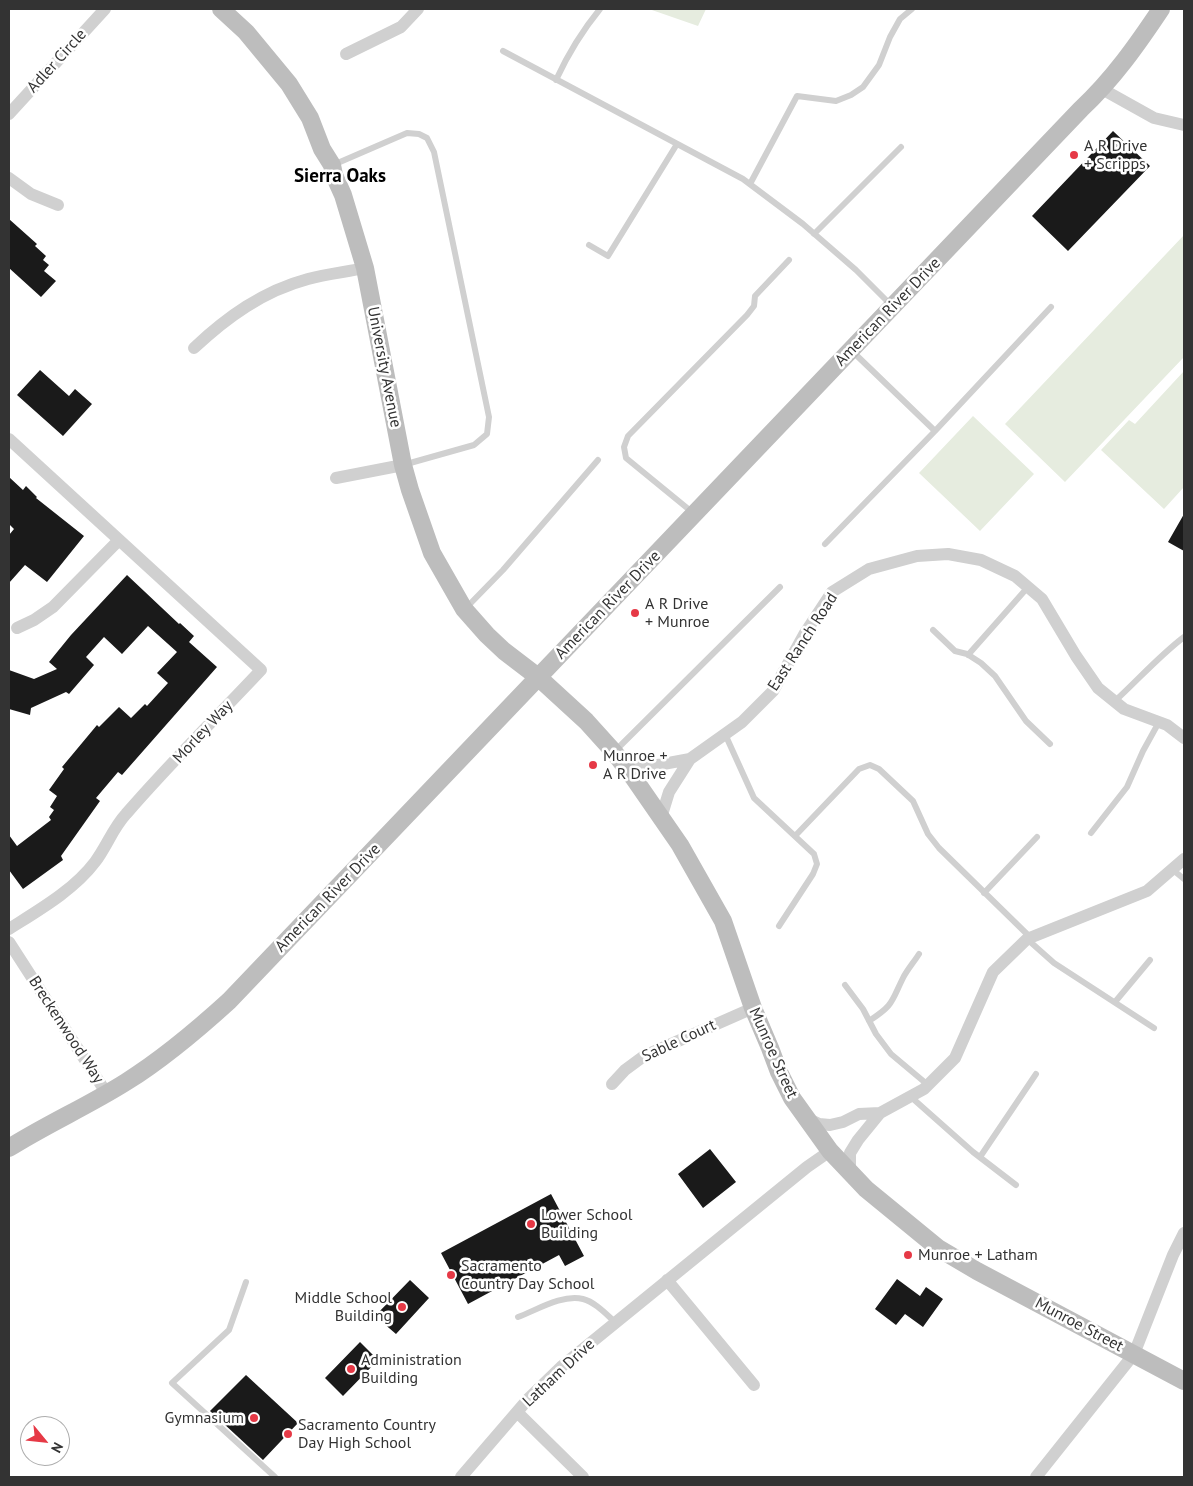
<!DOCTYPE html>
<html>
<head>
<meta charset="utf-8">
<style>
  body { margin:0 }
  #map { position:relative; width:1193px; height:1486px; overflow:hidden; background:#fff; font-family:"PT Sans",sans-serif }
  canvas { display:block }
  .frame { position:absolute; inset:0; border:10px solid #333; pointer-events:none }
  .north { position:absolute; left:20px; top:1416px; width:50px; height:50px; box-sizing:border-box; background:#fff; border:1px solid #adadad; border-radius:50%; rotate:118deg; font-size:14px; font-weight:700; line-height:20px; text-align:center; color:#333 }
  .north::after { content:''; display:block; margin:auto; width:18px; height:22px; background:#e63946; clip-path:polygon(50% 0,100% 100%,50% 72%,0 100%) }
</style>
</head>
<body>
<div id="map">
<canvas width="1193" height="1486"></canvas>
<div class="frame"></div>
<div class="north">N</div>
</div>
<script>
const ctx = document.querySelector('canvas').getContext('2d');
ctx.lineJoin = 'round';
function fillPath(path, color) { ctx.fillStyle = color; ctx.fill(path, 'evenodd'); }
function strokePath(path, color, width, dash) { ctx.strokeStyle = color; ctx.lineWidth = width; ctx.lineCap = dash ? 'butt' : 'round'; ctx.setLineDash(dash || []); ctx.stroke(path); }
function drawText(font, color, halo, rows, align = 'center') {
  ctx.font = font + ' "PT Sans",sans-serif'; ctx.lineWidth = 5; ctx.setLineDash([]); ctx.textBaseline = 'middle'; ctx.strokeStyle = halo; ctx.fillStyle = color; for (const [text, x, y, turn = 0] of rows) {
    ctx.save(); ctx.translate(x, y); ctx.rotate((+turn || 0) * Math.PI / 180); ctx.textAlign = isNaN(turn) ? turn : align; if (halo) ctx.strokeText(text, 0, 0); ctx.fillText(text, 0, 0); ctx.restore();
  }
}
const green = new Path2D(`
  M649,9H706L698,26Z
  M1184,235V357L1065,482L1005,424Z
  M1184,371V487L1164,509L1101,450L1129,420L1135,424Z
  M973,416L1034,474L980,531L919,473Z`);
const building = new Path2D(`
  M1113,131L1150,166L1068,251L1032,216Z
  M9,219L37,244L35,246L46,256L43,260L49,265L44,271L56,281L41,297L9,268Z
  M40,370L69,396L75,389L92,404L63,436L17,395Z
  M9,477L23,490L26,486L37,497L36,498L84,536L47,582L25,565L9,583V535L14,529L9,524Z
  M1184,514V551L1168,542Z
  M127,575L179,624L180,623L194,636L189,642L217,667L122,775L118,772L96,798L100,801L61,856L63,860L23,889L9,870V835L17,846L51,820L49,817L54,810L50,807L57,796L49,790L64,769L62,767L97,725L99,727L119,707L131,718L145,704L147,706L168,683L157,673L177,652L148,626L122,654L104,637L86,657L94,665L69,694L66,692L31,708L30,715L9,709V670L34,679L57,669L49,662L71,635Z
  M710,1149L736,1182L703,1208L678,1174Z
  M551,1194L584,1256L565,1266L559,1255L468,1304L441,1253Z
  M897,1279L920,1296L926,1287L943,1299L923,1327L905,1314L896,1325L875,1309Z
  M410,1280L429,1298L396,1334L375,1316Z
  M360,1342L378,1360L343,1396L325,1378Z
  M246,1375L298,1423L263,1460L210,1411Z`);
const lane = new Path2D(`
  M503,51L743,179L803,224L856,270L891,305
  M556,80C568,54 582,31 600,9
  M333,165L407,133L419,134L427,138L434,152L489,417L487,434L474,445L403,465
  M750,184L797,96L836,101L851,95L863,87L879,65L890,37L900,19L912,9
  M814,234L901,147
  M589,245L608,256L677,144
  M935,431L1051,307
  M692,512L626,458L624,447L628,436L747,315L754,306L755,296L789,260
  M825,544L935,431L852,351
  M466,608L503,570L598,460
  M933,630L955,651L967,654L981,663L995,676L1026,721L1050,744
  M968,655L1028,587
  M1115,701C1138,680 1159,656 1184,637
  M725,734L754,798L814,854L817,864L813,874L779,926
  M615,751L780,587
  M1091,833L1127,787L1143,751L1159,722
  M795,836L859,769L870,765L879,769L913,801L928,834L939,848L1030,937
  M1173,870L1184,879
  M984,893L1037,837
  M1027,939L1054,963L1154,1028
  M845,985L863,1009L876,1034L891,1054L928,1085
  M1115,1002L1150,960
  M869,1021C894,1005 891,1002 903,978C907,970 914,962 919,954
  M911,1097L973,1152L1016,1185
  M980,1157L1036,1074
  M246,1282L229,1330L172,1383L275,1477
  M518,1317C537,1310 562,1294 583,1299C595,1302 606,1314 615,1322`);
const street = new Path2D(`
  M346,54L401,27L418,9
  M1102,89L1154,118L1184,125
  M9,114L105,9
  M9,178L31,194L58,205
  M194,348C227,317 263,291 308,279C326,274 346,272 365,268
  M9,439L261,670C216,718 169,764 126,814C113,828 107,846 95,862C74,890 39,910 9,929
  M336,478L403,465
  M17,628L34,620L53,607L119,540
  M623,764L638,767H647L690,759
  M661,818L669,792L690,759L742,722L773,691L805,633L832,592L869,569L917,556L948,554L981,560L1015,576L1042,599L1076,656L1098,688L1124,709L1167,725L1184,738
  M9,942L107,1094
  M612,1084L625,1070L644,1056L753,1008
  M806,1118L819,1124L830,1125L843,1122L859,1114L880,1113
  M850,1172V1153L858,1140L880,1113L924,1089L955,1058L993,972L1027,939L1147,891L1184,859
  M667,1280L754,1385
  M517,1412L583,1477
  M461,1477L529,1398L561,1367L807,1167L830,1151
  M1036,1477L1134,1354L1173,1255L1184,1233`);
const secondary = new Path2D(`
  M221,9L246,32L289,84L310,118L322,149L332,165L334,175L343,195L365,268L403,465L410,490L432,553L464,609L487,635L504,651L538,677L586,721L614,752L633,777L680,845L723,921L753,1008L770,1048L779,1072L792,1098L830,1151L866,1189L938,1248L977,1271L1184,1381
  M9,1148C47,1124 88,1106 126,1082C163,1059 196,1031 229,1001L1081,109C1113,79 1137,45 1161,9`);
const markers = [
  [1074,155,5,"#e63946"],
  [635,613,5,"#e63946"],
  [593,765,5,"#e63946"],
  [531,1224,5,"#e63946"],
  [908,1255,5,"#e63946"],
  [451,1275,5,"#e63946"],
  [402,1307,5,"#e63946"],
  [351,1369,5,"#e63946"],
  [254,1418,5,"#e63946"],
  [288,1434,5,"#e63946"]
];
const streetNames = [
  ["Adler Circle",57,61,-48],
  ["American River Drive",888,312,-46],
  ["University Avenue",384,367,79],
  ["American River Drive",608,605,-46],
  ["East Ranch Road",803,642,-57],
  ["Morley Way",203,732,-47],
  ["American River Drive",328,898,-46],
  ["Breckenwood Way",66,1030,57],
  ["Sable Court",679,1041,-25],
  ["Munroe Street",773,1053,66],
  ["Munroe Street",1079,1325,28],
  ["Latham Drive",559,1373,-43]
];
const poiNames = [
  ["A R Drive",1084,146],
  ["+ Scripps",1084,164],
  ["A R Drive",645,604],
  ["+ Munroe",645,622],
  ["Munroe +",603,756],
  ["A R Drive",603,774],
  ["Lower School",541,1215],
  ["Building",541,1233],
  ["Munroe + Latham",918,1255],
  ["Sacramento",461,1266],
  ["Country Day School",461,1284],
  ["Middle School",392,1298,"right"],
  ["Building",392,1316,"right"],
  ["Administration",361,1360],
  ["Building",361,1378],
  ["Gymnasium",244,1418,"right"],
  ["Sacramento Country",298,1425],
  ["Day High School",298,1443]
];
const quarterNames = [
  ["Sierra Oaks",340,177]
];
fillPath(green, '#e6ecdf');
fillPath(building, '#1a1a1a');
strokePath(lane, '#d0d0d0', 6);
strokePath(street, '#d0d0d0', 12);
strokePath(secondary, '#bdbdbd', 18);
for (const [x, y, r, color] of markers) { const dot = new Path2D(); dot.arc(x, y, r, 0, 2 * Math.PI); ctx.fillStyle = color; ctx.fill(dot); strokePath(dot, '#fff', 2); }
drawText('16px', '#333', '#fff', streetNames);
drawText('16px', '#333', '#fff', poiNames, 'left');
drawText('bold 19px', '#000', '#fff', quarterNames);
</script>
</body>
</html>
